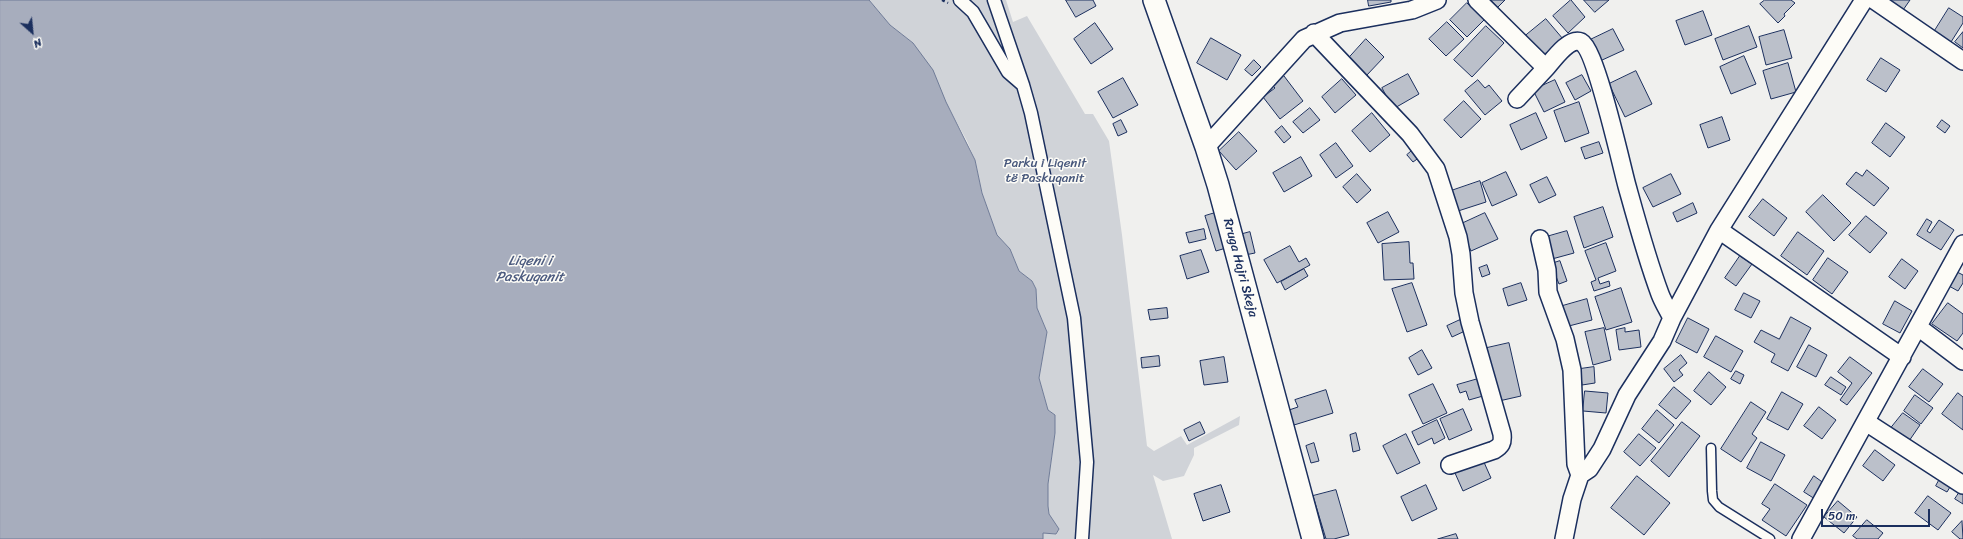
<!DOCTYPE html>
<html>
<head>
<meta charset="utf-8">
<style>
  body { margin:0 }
  #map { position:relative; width:1963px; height:539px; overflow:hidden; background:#f0f0ee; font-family:Sriracha,sans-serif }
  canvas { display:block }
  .north { position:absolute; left:12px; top:12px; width:40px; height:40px; -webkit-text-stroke:3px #fdfcf7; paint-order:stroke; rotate:153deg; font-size:11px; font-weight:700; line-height:16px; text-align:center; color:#1b2f5e }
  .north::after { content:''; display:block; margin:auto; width:14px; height:18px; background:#1b2f5e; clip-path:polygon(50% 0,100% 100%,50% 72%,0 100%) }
  .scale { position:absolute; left:1821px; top:509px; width:109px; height:18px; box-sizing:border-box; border:2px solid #1b2f5e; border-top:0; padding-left:5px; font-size:12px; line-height:14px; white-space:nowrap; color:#1b2f5e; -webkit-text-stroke:3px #fdfcf7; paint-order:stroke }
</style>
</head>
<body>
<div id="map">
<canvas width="1963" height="539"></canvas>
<div class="north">N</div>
<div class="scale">50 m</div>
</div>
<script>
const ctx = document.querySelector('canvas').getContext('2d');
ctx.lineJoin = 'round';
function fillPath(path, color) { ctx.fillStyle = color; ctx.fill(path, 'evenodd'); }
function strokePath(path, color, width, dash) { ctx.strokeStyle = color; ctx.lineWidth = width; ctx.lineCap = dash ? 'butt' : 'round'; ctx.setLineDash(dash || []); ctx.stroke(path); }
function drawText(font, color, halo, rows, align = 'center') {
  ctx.font = font + ' Sriracha,sans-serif'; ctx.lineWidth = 3; ctx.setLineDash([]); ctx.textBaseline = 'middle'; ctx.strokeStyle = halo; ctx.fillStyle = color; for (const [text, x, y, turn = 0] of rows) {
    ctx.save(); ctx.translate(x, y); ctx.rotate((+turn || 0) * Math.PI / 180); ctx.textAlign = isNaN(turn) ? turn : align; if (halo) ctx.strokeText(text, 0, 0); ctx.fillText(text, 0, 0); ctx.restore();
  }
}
const green = new Path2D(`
  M869,0H1006L1013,22L1027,16L1085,114H1093L1109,141L1122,235L1147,446L1154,451L1181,436L1187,445L1240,416L1239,425L1194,448V455L1184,476L1163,481L1153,475L1172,539H1043V533L1056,534L1059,529L1049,514L1048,506V484L1055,433V415L1048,410L1039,378L1047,332L1037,308L1036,289L1032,281L1019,271L1010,249L997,235L982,193L975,160L967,141L913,43L890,25Z`);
const water = new Path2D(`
  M0,0H869L890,25L913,43L933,70L946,102L975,160L982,193L997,235L1010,249L1019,271L1032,281L1036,289L1037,308L1047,332L1039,378L1048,410L1055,415V433L1048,484V506L1049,514L1059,529L1056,534L1043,533V539H0Z`);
const building = new Path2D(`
  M1066,0H1093L1096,6L1076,17Z
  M1368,0H1391V2L1369,6Z
  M1491,0H1505L1498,7Z
  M1571,0L1585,17L1568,33L1553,16Z
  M1584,0H1609L1595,12Z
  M1765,0H1791L1795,3L1784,14L1785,16L1778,23L1760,4Z
  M1883,0H1910L1901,13Z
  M1467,3L1484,20L1467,37L1450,20Z
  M1949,8L1963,17V23L1951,42L1934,32Z
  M1703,11L1712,35L1685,45L1676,21Z
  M1546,19L1563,39L1541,57L1524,37Z
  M1447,22L1464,39L1446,56L1429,39Z
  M1095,23L1113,49L1091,64L1074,39Z
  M1486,26L1504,43L1472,77L1454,60Z
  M1749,26L1757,47L1723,60L1715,39Z
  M1613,29L1624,50L1600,61L1590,40Z
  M1784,30L1792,58L1766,65L1759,37Z
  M1963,32V48L1955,42Z
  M1211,38L1241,55L1227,80L1197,63Z
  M1366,39L1384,57L1366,76L1348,59Z
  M1744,56L1756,84L1731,94L1720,67Z
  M1881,58L1900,70L1886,92L1867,80Z
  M1254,60L1261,67L1252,76L1245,70Z
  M1788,63L1796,92L1771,99L1763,71Z
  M1636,71L1652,104L1625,117L1609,84Z
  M1408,74L1419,94L1393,109L1382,88Z
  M1582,75L1591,91L1575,100L1566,83Z
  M1284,76L1303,101L1280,119L1263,97L1275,88L1272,85Z
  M1123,78L1138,105L1113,118L1098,92Z
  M1342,79L1356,95L1335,113L1322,97Z
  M1478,80L1485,88L1489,85L1502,101L1485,115L1465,91Z
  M1555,80L1565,102L1544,112L1533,90Z
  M1464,101L1481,119L1461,138L1444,120Z
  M1579,102L1589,133L1565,142L1554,111Z
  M1310,108L1320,120L1303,133L1293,122Z
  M1372,113L1390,135L1370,152L1352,131Z
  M1536,113L1547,138L1521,150L1510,125Z
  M1722,117L1730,140L1708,148L1700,125Z
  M1121,120L1127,132L1118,136L1113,124Z
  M1942,120L1950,126L1945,133L1937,127Z
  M1886,123L1905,137L1890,157L1872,143Z
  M1282,126L1291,137L1284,143L1275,132Z
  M1239,132L1257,151L1236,170L1219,151Z
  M1599,142L1603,153L1585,159L1581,148Z
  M1336,143L1353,166L1336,178L1320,155Z
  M1414,149L1420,157L1413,162L1407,155Z
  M1301,157L1312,176L1284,192L1273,173Z
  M1867,170L1889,188L1874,206L1846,184L1856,172L1862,176Z
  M1506,172L1517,195L1492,206L1482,183Z
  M1357,174L1371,190L1357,203L1343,187Z
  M1671,174L1681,194L1653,207L1643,188Z
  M1547,177L1556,195L1539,203L1530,185Z
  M1480,181L1486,202L1455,212L1448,192Z
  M1823,195L1851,223L1834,241L1806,212Z
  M1763,199L1787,218L1774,236L1749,217Z
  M1693,203L1697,213L1677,222L1673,213Z
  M1603,207L1613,237L1584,248L1574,217Z
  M1388,212L1399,232L1378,243L1367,223Z
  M1215,213L1226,248L1216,251L1205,216Z
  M1485,213L1498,239L1471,251L1459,225Z
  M1866,216L1887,233L1870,253L1849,235Z
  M1927,219L1932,222L1927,231L1930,233L1939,220L1954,230L1941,250L1917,235Z
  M1204,229L1206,239L1189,243L1186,233Z
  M1567,231L1574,253L1552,259L1546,237Z
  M1250,232L1255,253L1245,255L1239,235Z
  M1798,232L1824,251L1807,275L1781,256Z
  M1409,242L1410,263H1413L1414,279L1384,280L1382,244Z
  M1606,243L1616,271L1598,278L1600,284L1609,281L1610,286L1594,291L1591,282L1596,280L1585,251Z
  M1290,246L1299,262L1306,258L1310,265L1277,283L1264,260Z
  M1201,250L1209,272L1187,279L1180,256Z
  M1740,256L1752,264L1736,286L1725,278Z
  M1828,258L1848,272L1832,294L1813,280Z
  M1902,259L1918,271L1905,289L1889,277Z
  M1560,261L1567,281L1559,284L1551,264Z
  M1487,265L1490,274L1482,277L1479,268Z
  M1304,269L1308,276L1285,290L1281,282Z
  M1957,272L1963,275V283L1958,291L1949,286Z
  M1412,283L1427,325L1407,332L1392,289Z
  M1521,283L1527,300L1508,306L1503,289Z
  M1621,288L1632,322L1606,330L1595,297Z
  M1744,293L1760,301L1751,318L1735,310Z
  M1587,299L1592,320L1565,327L1559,307Z
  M1895,301L1912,311L1900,333L1883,324Z
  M1948,303L1963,314V333L1957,341L1932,324Z
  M1167,308L1168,318L1150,320L1148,310Z
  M1791,317L1811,328L1788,371L1771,362L1775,354L1754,342L1761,330L1779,339Z
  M1688,318L1709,329L1697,353L1676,342Z
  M1460,320L1465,331L1452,337L1447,326Z
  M1604,328L1611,360L1593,365L1585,332Z
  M1625,328V332L1639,330L1641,347L1619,350L1616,330Z
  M1716,336L1743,351L1731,372L1704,357Z
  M1509,343L1521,396L1499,401L1487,348Z
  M1809,345L1827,355L1816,377L1797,367Z
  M1422,350L1432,368L1418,375L1409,358Z
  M1681,355L1687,363L1679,370L1683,375L1674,382L1664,369Z
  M1159,356L1160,366L1142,368L1141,358Z
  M1224,357L1228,382L1204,385L1200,361Z
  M1850,357L1872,373L1847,405L1840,400L1852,383L1838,372Z
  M1594,367L1595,383L1582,385L1580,369Z
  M1923,369L1943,384L1929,402L1909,387Z
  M1736,371L1744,375L1740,384L1731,379Z
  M1709,372L1726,387L1711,405L1694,391Z
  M1831,377L1846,387L1841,395L1825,385Z
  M1478,379L1483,396L1469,400L1466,391L1460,393L1457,385Z
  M1433,384L1447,413L1423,424L1409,395Z
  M1674,387L1691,401L1676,419L1659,405Z
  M1326,390L1333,413L1294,425L1289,410L1298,407L1295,400Z
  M1585,391L1608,393L1606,413L1583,411Z
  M1782,392L1803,404L1788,430L1767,419Z
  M1958,393L1963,397V430L1942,414Z
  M1915,395L1933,408L1921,424L1904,411Z
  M1751,402L1766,412L1752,434L1757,438L1741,462L1721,449Z
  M1819,407L1836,420L1822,439L1804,426Z
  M1463,409L1472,430L1449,440L1440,419Z
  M1657,410L1674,425L1659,443L1642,429Z
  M1903,413L1920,425L1909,441L1891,428Z
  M1437,420L1445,438L1434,444L1432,438L1418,445L1412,432Z
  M1200,422L1205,433L1189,441L1184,430Z
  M1682,422L1700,436L1669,477L1651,461Z
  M1356,433L1360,450L1353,452L1350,435Z
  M1406,434L1420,463L1397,474L1383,446Z
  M1639,434L1656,448L1640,466L1624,452Z
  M1761,442L1785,455L1771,481L1747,468Z
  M1314,443L1319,461L1311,463L1306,446Z
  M1875,450L1895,465L1883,481L1863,466Z
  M1483,460L1491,478L1463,491L1455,473Z
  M1942,475L1953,482L1947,492L1936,486Z
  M1637,476L1670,503L1644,535L1611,508Z
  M1814,476L1825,484L1815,499L1804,492Z
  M1775,484L1807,505L1786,536L1762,520L1770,509L1762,504Z
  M1221,485L1230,512L1203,521L1194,494Z
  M1426,485L1437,509L1412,521L1401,497Z
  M1336,490L1349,535L1334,539H1326L1313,496Z
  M1961,490L1963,491V504L1955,499Z
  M1928,496L1951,513L1938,530L1915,513Z
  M1838,501L1857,517L1844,533L1824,517Z
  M1867,520L1883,533L1878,539H1857L1853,536Z
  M1962,521L1963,539H1960L1952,532Z
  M1456,534L1458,539H1438Z`);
const path = new Path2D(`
  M942,0L948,3`);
const service = new Path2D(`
  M1711,448L1712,491L1713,500L1719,507L1770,539`);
const pedestrian = new Path2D(`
  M960,0L973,12L1008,72L1023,85
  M994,0L1023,85L1031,113L1074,318L1087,462L1082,539`);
const minor = new Path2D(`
  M1477,0L1546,68C1553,60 1569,37 1581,42C1596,50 1621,164 1627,186C1637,222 1647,259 1660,294C1663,302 1668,310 1672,318
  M1874,0L1963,61
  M1314,33L1410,134L1436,169L1458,237L1461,254L1464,293L1470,322L1502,434C1503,443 1501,446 1494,450L1450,465
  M1517,99L1546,68
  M1206,147L1304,39L1340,23L1412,10L1437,0
  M1719,230L1902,357
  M1540,239L1547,270L1548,292L1565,339L1572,370L1576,464L1580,475L1572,499L1564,539
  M1918,327L1963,361
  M1866,422L1963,485
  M1580,475L1589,469L1602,449L1627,395L1662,341L1672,318L1719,230L1864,0
  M1801,539L1963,244`);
const tertiary = new Path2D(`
  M1154,0L1206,147L1218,185L1313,539`);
const parkNames = [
  ["Parku i Liqenit",1045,164],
  ["të Paskuqanit",1045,179]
];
const streetNames = [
  ["Rruga Hajri Skeja",1240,268,75]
];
const waterNames = [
  ["Liqeni i",530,261],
  ["Paskuqanit",530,277]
];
fillPath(green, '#d0d3d8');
fillPath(water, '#a7adbd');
strokePath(water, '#6f7b97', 1);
fillPath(building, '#bbc0ca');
strokePath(building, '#1b2f5e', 1);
strokePath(service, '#1b2f5e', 11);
strokePath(pedestrian, '#1b2f5e', 15);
strokePath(minor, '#1b2f5e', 20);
strokePath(tertiary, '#1b2f5e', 24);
strokePath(path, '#1b2f5e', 2.5, [3, 3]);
strokePath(service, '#fdfcf7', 8);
strokePath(pedestrian, '#fdfcf7', 12);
strokePath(minor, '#fdfcf7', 17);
strokePath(tertiary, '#fdfcf7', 21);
drawText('13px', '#48587c', '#fdfcf7', parkNames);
drawText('13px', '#1b2f5e', '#fdfcf7', streetNames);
drawText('italic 14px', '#4c5b7f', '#fdfcf7', waterNames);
</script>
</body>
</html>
